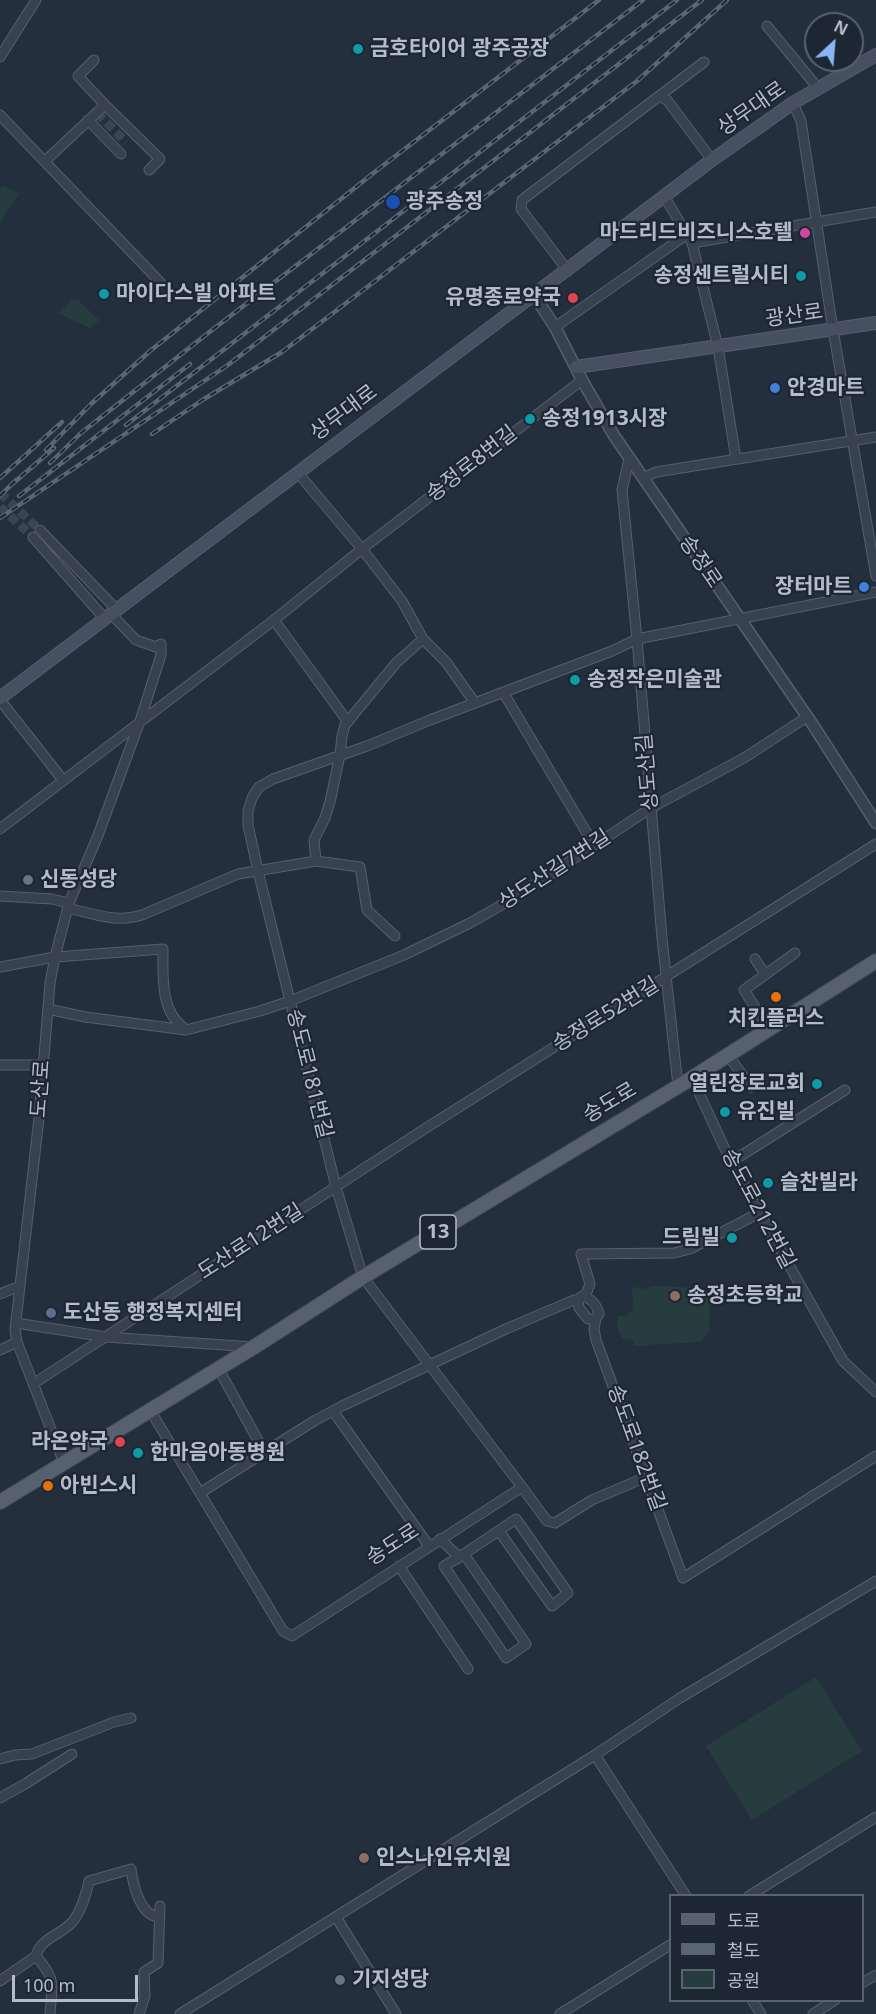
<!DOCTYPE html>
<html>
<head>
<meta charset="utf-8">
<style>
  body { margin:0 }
  #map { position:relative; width:876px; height:2014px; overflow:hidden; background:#242f3e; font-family:"Noto Sans","Noto Sans KR",sans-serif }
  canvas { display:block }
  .legend { position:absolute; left:669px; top:1894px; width:195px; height:108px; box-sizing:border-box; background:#1d2633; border:2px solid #59626f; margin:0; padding:8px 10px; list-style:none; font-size:18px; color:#b4bcc9 }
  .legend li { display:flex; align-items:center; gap:12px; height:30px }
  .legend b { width:30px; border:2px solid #59626f }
  .north { position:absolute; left:804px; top:12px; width:60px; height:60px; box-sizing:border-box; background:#1d2633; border:2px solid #59626f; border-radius:50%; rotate:26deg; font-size:16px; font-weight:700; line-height:24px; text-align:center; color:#b4bcc9 }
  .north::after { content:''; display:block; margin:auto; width:21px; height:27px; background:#8ab4f8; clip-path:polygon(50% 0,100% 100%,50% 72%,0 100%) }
  .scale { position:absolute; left:12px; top:1975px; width:126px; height:27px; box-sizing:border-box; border:3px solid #b4bcc9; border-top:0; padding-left:8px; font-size:18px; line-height:21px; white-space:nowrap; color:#b4bcc9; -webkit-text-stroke:4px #1d2633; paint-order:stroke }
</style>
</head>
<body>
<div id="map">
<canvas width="876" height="2014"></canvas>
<ul class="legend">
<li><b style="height:8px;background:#56606e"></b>도로</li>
<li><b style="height:8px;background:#5a6575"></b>철도</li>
<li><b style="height:16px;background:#263c3f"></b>공원</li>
</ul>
<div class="north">N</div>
<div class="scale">100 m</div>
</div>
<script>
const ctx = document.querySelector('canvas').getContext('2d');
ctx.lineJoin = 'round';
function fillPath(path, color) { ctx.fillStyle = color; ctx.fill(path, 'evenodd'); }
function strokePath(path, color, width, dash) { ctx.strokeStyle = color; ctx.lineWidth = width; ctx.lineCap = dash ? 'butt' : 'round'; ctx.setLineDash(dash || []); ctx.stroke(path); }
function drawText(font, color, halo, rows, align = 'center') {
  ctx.font = font + ' "Noto Sans","Noto Sans KR",sans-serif'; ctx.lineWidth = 4.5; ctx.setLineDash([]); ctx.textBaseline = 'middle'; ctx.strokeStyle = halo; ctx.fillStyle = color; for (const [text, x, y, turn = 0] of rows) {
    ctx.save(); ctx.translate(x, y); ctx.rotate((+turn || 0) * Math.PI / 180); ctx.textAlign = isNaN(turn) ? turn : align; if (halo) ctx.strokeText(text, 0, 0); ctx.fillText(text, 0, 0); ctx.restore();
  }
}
const green = new Path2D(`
  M5,186L19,194L0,222V188Z
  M72,300H78L99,320L90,328L58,313Z
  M650,1286L705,1288L710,1293L709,1332L700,1342L634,1346L633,1340L622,1338L617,1327L618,1316H627L633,1308L632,1287L649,1289Z
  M816,1677L862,1751L752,1820L706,1746Z`);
const minorTunnel = new Path2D(`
  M97,113L126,142
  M0,493L40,530
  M0,507L33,537`);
const minor = new Path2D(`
  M767,26L818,88
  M0,57L36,0
  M660,97L667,100L712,160
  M793,103L801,121L833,330L876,576
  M105,105L160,159L149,170
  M0,115L161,283
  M88,120L121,154
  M45,161L105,105L78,76L94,60
  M664,196L692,243L718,347L736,459
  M692,243L876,212
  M568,271L521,209L522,200L704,62
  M555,327L686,235
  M629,459L622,490L637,639L662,938L678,1086
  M643,478L656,472L876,437
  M40,530L117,610
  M33,537L105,619
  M274,620L348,722
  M423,639L446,662L475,703
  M503,692L594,845
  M0,700L63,780
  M0,829L274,620L362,549L298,473
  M316,861L314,840L325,818L330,802L340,755L342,736L345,725L396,663L423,639L402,601L362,549L582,380
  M0,896L52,899L69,903
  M68,908C94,914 116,923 142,915L238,874L316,861L360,867L367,910L395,936
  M755,959L765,974
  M0,967L55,957L163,949C163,976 160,1011 184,1028
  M48,1009L85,1017L186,1030L260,1011L290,1001L404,955L470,923L514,898L651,808L744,758L807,717
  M769,1029L744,990L795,953
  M728,1055L751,1087
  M0,1065H42
  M692,1078L731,1162L843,1361L876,1392
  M731,1162L845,1090
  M0,1294L20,1286
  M582,1296C591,1298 597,1305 599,1314L595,1319H588L579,1308L578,1300Z
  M585,1297L590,1284L581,1254L674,1253L690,1249L759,1213
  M596,1318L594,1329L596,1340L683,1578L876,1456
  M16,1323L106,1337L254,1347
  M0,1350L17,1342
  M218,1368L265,1453
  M33,1384L426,1128L876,844
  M150,1410L283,1631L292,1636L522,1487L363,1277L336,1187L258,871L248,825V811L252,798L259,787L273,779L367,746L430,720L612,651L637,639L876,592
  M333,1411L429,1546
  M64,1463L17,1342L15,1330L39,1118L50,983L55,957L69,903L97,838L140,721L161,655V644L156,647L136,640L111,614
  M522,1487L544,1517L547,1521L555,1523L592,1500L646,1477
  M200,1493L314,1421L342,1406L508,1328L574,1300H578
  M440,1539L457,1555V1559
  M464,1554L526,1644L506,1658L444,1566Z
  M464,1554L516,1519L568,1593L552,1606L499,1531
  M399,1566L468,1669
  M595,1755L686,1896
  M0,1759L15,1755L32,1754L114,1722L131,1718
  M0,1798L25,1784L72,1754
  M749,1896L876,1817
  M336,1917L396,2014
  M0,1981L36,1956
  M862,1983L876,1975
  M752,2000L761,2014
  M50,2014C52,1983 57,1981 36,1956C41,1937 62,1935 73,1921C82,1910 86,1894 89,1881L131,1869C133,1884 140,1916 159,1917
  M139,2014L145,1996L144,1972L158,1963L160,1906
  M180,2014L595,1755L680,1698L876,1581
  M560,2014L670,1945
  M813,2014L835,2000`);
const tertiary = new Path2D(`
  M534,295L555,327L582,380L613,434L813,725L876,823`);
const secondary = new Path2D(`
  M576,367L876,323
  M0,698L712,160L793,103L876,55`);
const primary = new Path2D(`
  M0,1502L254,1347L363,1277L692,1078L876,961`);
const rail = new Path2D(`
  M126,425L677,0
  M152,434L204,399L282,352L637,81L727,0
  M46,450L91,404L150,351L376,171L599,0
  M50,463L81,433L212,330L643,0
  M0,478L62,422
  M10,486L54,448
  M0,496L16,480
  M19,496L190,364
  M0,518L228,365L702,0`);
const markers = [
  [358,49,6,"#0f9aa8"],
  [393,202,8,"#1a4fb4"],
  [805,233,6,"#d1479c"],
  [801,276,6,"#0f9aa8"],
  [104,294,6,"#0f9aa8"],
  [573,298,6,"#e0444e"],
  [775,388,6,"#3f7fe0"],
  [530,419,6,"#0f9aa8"],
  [864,587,6,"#3f7fe0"],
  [575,680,6,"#0f9aa8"],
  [28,880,6,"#6b7280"],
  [776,997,6,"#e8710a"],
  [817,1084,6,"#0f9aa8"],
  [725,1112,6,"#0f9aa8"],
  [768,1183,6,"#0f9aa8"],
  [732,1238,6,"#0f9aa8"],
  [675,1296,6,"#8d6e63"],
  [51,1313,6,"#5c6f8a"],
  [120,1442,6,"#e0444e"],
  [138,1453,6,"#0f9aa8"],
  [48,1486,6,"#e8710a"],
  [364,1858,6,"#8d6e63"],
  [340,1980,6,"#6b7280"]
];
const shields = [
  [438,1232,36]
];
const shieldNames = [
  ["13",438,1232]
];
const poiNames = [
  ["금호타이어 광주공장",370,49],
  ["광주송정",406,202],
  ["마드리드비즈니스호텔",793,233,"right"],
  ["송정센트럴시티",789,276,"right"],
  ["마이다스빌 아파트",116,294],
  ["유명종로약국",561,298,"right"],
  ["안경마트",787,388],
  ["송정1913시장",542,419],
  ["장터마트",852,587,"right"],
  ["송정작은미술관",587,680],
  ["신동성당",40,880],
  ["치킨플러스",776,1019,"center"],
  ["열린장로교회",805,1084,"right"],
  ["유진빌",737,1112],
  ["슬찬빌라",780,1183],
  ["드림빌",720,1238,"right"],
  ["송정초등학교",687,1296],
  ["도산동 행정복지센터",63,1313],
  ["라온약국",108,1442,"right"],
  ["한마음아동병원",150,1453],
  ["아빈스시",60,1486],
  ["인스나인유치원",376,1858],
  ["기지성당",352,1980]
];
const streetNames = [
  ["상무대로",752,109,-35],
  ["광산로",794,316,-8],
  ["상무대로",344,413,-37],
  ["송정로8번길",472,464,-38],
  ["송정로",700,562,56],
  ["상도산길",648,772,-95],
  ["상도산길7번길",555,870,-33],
  ["송정로52번길",606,1015,-32],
  ["송도로181번길",309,1074,76],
  ["도산로",41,1089,-86],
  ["송도로",610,1103,-31],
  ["송도로212번길",758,1209,62],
  ["도산로12번길",251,1242,-33],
  ["송도로182번길",636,1448,70],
  ["송도로",393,1545,-33]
];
fillPath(green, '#263c3f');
strokePath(minorTunnel, '#3a4453', 9, [9, 4.5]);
strokePath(minor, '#565f6c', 11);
strokePath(tertiary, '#565f6c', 13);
strokePath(secondary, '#565f6c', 14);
strokePath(primary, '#414a57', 16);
strokePath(minor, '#38414e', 9);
strokePath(tertiary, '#38414e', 10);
strokePath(secondary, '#465061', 12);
strokePath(primary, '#56606e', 14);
strokePath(rail, '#5a6575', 4.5);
strokePath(rail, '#1d2633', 2, [7]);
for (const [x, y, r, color] of markers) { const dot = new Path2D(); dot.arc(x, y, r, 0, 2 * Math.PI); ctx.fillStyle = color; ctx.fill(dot); strokePath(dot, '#1d2633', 2); }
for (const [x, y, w] of shields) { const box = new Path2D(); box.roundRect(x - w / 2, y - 17, w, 34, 4.5); ctx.fillStyle = '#1d2633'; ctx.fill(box); strokePath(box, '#b4bcc9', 1.5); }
drawText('bold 20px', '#b4bcc9', null, shieldNames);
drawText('bold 21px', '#b4bcc9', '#1d2633', poiNames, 'left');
drawText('21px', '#b4bcc9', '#1d2633', streetNames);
</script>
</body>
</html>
